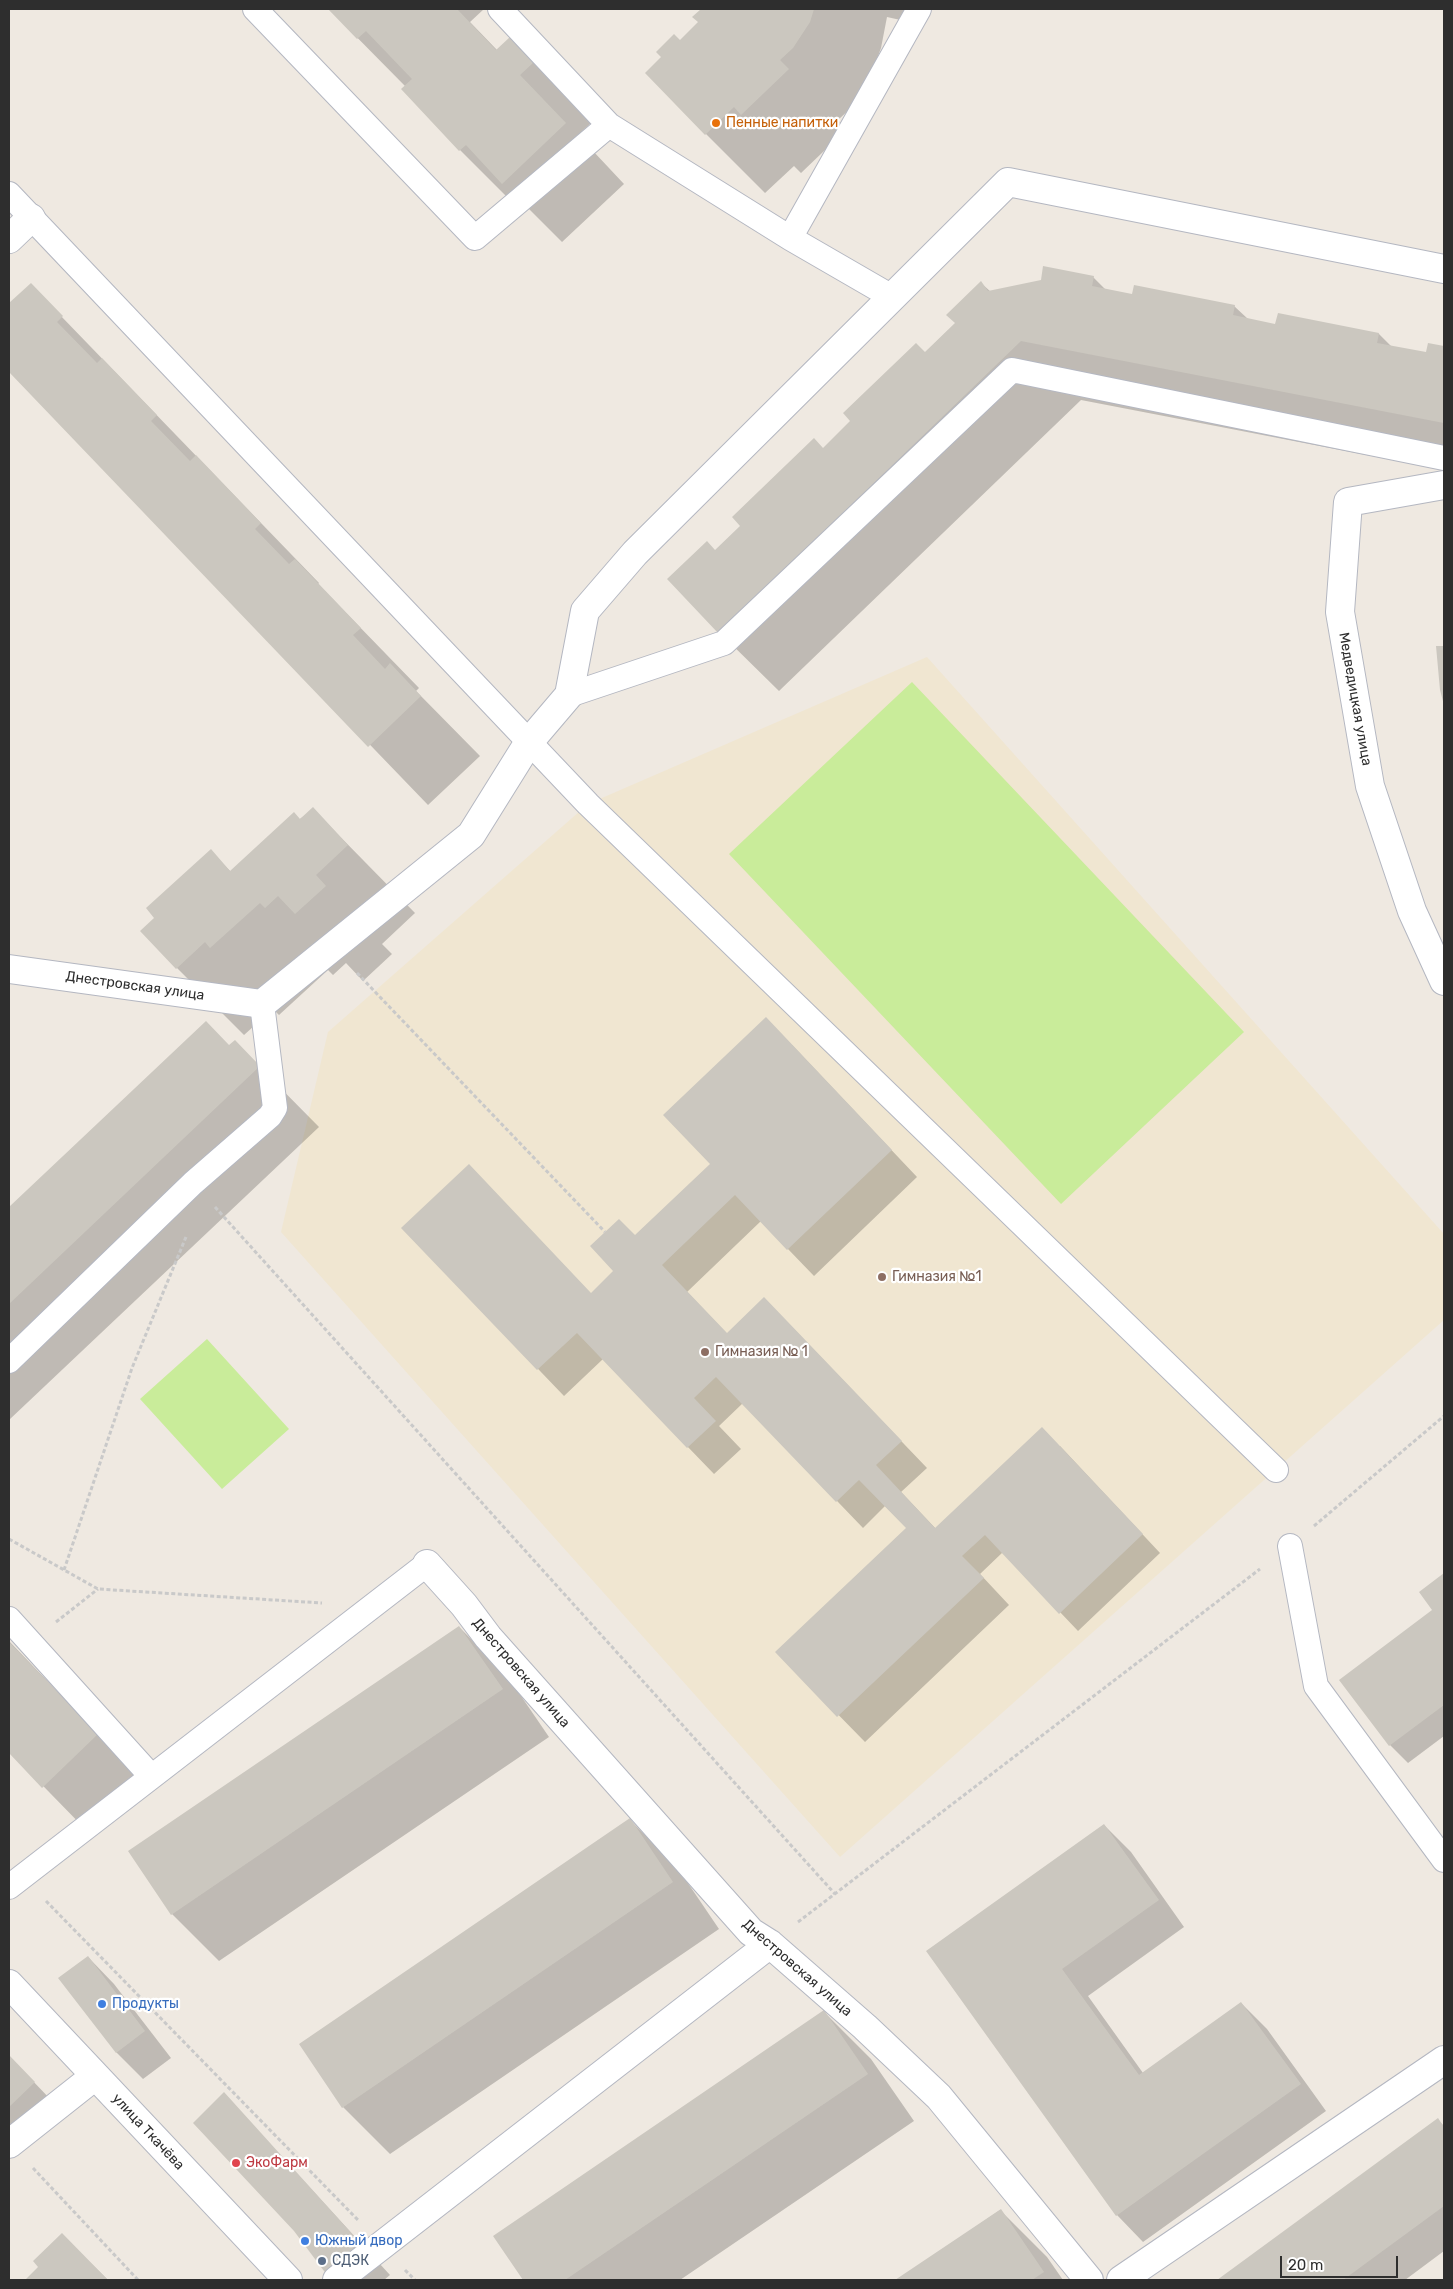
<!DOCTYPE html>
<html>
<head>
<meta charset="utf-8">
<style>
  body { margin:0 }
  #map { position:relative; width:1453px; height:2289px; overflow:hidden; background:#efe9e1; font-family:Rubik,sans-serif }
  canvas { display:block }
  .frame { position:absolute; inset:0; border:10px solid #2e2e2e; pointer-events:none }
  .scale { position:absolute; left:1280px; top:2256px; width:118px; height:22px; box-sizing:border-box; border:2px solid #2e2e2e; border-top:0; padding-left:6px; font-size:15px; line-height:18px; white-space:nowrap; color:#2e2e2e; -webkit-text-stroke:4px #fff; paint-order:stroke }
</style>
</head>
<body>
<div id="map">
<canvas width="1453" height="2289"></canvas>
<div class="frame"></div>
<div class="scale">20 m</div>
</div>
<script>
const ctx = document.querySelector('canvas').getContext('2d');
ctx.lineJoin = 'round';
function fillPath(path, color) { ctx.fillStyle = color; ctx.fill(path, 'evenodd'); }
function strokePath(path, color, width, dash) { ctx.strokeStyle = color; ctx.lineWidth = width; ctx.lineCap = dash ? 'butt' : 'round'; ctx.setLineDash(dash || []); ctx.stroke(path); }
function drawText(font, color, halo, rows, align = 'center') {
  ctx.font = font + ' Rubik,sans-serif'; ctx.lineWidth = 4.5; ctx.setLineDash([]); ctx.textBaseline = 'middle'; ctx.strokeStyle = halo; ctx.fillStyle = color; for (const [text, x, y, turn = 0] of rows) {
    ctx.save(); ctx.translate(x, y); ctx.rotate((+turn || 0) * Math.PI / 180); ctx.textAlign = isNaN(turn) ? turn : align; if (halo) ctx.strokeText(text, 0, 0); ctx.fillText(text, 0, 0); ctx.restore();
  }
}
const education = new Path2D(`
  M927,657L1444,1234V1320L840,1857L281,1232L328,1032L588,804Z`);
const pitch = new Path2D(`
  M912,682L1244,1032L1061,1204L729,854Z
  M207,1339L289,1429L222,1489L140,1399Z`);
const shadow = new Path2D(`
  M329,9H484L470,22L497,50L510,38L592,122L578,135L624,184L562,242L525,205L519,209L460,150L402,89L405,86Z
  M703,9H907L905,21L887,17L881,48L869,81L852,107L838,120L847,129L801,173L794,166L765,193L706,134L680,42L700,23L694,17Z
  M1093,277L1106,290L1133,295L1234,306L1248,319L1276,325L1379,334L1392,347L1427,354L1429,344L1444,347V470L1081,400L779,691L719,632L715,552L956,323L981,283L991,292Z
  M31,285L319,583L318,584L419,688L416,691L480,756L428,805L9,370V305Z
  M1444,647V703L1437,648Z
  M313,809L415,913L382,944L392,954L363,981L346,963L333,975L328,970L279,1015L273,1009L244,1035L177,968L156,918L211,851L231,872Z
  M206,1023L229,1047L235,1042L319,1127L9,1420V1208Z
  M792,1045L917,1177L814,1276L761,1221L687,1292L727,1334L790,1325L927,1468L901,1492L936,1529L1060,1446L1160,1553L1078,1631L1003,1552L980,1574L1009,1605L865,1742L777,1652L907,1528L885,1506L863,1528L743,1403L719,1426L741,1449L714,1474L603,1359L564,1396L403,1228L592,1294L615,1271L635,1236L712,1164Z
  M1444,1575V1736L1408,1763L1390,1745L1341,1680L1434,1611L1420,1592Z
  M459,1627L506,1674L549,1737L219,1961L172,1914Z
  M9,1641L143,1781L90,1834L9,1751Z
  M630,1820L677,1867L719,1929L390,2154L343,2107Z
  M1104,1825L1131,1852L1184,1927L1088,1996L1143,2073L1241,2003L1267,2029L1326,2111L1143,2242L1117,2215L928,1951Z
  M88,1957L114,1984L171,2058L143,2079L117,2053L60,1978Z
  M824,2012L871,2059L914,2121L680,2280H525L495,2236Z
  M9,2056L52,2101L18,2133L9,2123Z
  M224,2094L390,2275L384,2280H333Z
  M1438,2120L1444,2126V2251L1405,2280H1219Z
  M1000,2210L1047,2257L1063,2280H898Z
  M62,2235L108,2280H27L40,2267Z`);
const building = new Path2D(`
  M328,9H457L496,50L510,37L534,62L520,75L566,123L502,184L466,145L459,151L401,89L412,79L366,31L357,39Z
  M701,9H814L810,22L793,48L780,60L789,69L741,115L734,107L705,135L645,73L661,57L656,52L674,34L680,40L698,22L692,17Z
  M1043,266L1094,276L1092,286L1132,294L1134,285L1235,305L1233,315L1275,324L1278,313L1379,333L1377,343L1426,352L1428,343L1444,346V423L1021,341L718,633L667,579L707,541L715,550L740,526L732,517L814,438L823,448L850,421L843,413L916,343L925,352L955,323L946,315L981,281L988,291L1041,280Z
  M31,283L63,316L57,322L97,363L102,358L157,415L151,421L190,461L196,455L261,523L255,529L289,564L295,559L361,628L353,635L385,669L390,663L421,696L368,747L9,372V303Z
  M1436,646H1444V705L1440,690Z
  M313,807L348,845L316,875L326,886L295,914L278,896L265,908L260,903L210,948L205,942L176,969L140,931L154,918L146,908L211,849L230,871L294,812L300,819Z
  M766,1017L892,1150L787,1250L735,1195L662,1265L727,1333L764,1297L902,1441L876,1465L935,1528L1042,1427L1143,1534L1059,1614L985,1535L962,1556L984,1578L837,1717L775,1652L906,1528L859,1480L836,1502L716,1377L694,1398L716,1421L687,1448L577,1333L537,1370L401,1228L469,1164L591,1293L613,1271L590,1246L619,1219L635,1235L710,1164L663,1115Z
  M206,1021L229,1045L235,1040L260,1066L9,1304V1207Z
  M1444,1573V1705L1389,1746L1339,1680L1432,1610L1419,1592Z
  M459,1626L503,1689L171,1915L128,1851Z
  M9,1642L98,1734L42,1788L9,1753Z
  M630,1818L673,1882L342,2108L299,2044Z
  M1104,1824L1159,1900L1062,1969L1139,2075L1241,2002L1301,2084L1116,2216L926,1951Z
  M88,1956L145,2031L116,2053L58,1978Z
  M824,2010L868,2074L565,2280H523L493,2236Z
  M9,2055L35,2082L9,2107Z
  M224,2092L365,2248L330,2279L294,2231L193,2123Z
  M1438,2118L1444,2127V2206L1343,2280H1217Z
  M1001,2209L1044,2272L1032,2280H895Z
  M62,2233L108,2280H25L38,2267L33,2261Z`);
const path = new Path2D(`
  M357,973L605,1232
  M215,1207L835,1894
  M1314,1526L1444,1416
  M9,1539L98,1589L322,1603
  M64,1570L132,1368L186,1237
  M56,1622L98,1589
  M46,1901L358,2220
  M798,1922L1260,1569
  M33,2168L138,2280
  M405,2270L415,2280`);
const lane = new Path2D(`
  M255,9L475,238L609,125L790,238L892,297
  M500,9L609,125
  M9,194L588,804L1276,1470
  M790,238L919,9
  M569,695L724,643L1012,370L1444,458
  M9,1361L193,1183L270,1116L275,1108L262,1004
  M1290,1546L1316,1686L1444,1860
  M9,1619L151,1776
  M9,1887L427,1564`);
const street = new Path2D(`
  M9,239L31,218
  M1444,485L1348,502L1340,612L1370,786L1412,911L1444,981
  M9,969L262,1004L471,835L529,742L569,695L585,611L635,553L1008,182L1444,269
  M427,1564L464,1605L488,1637L751,1932L770,1944L865,2027L939,2097L1089,2280
  M9,1984L288,2280
  M9,2144L95,2076
  M337,2280L770,1944
  M1121,2280L1444,2060`);
const markers = [
  [716,123,5,"#e8710a"],
  [882,1277,5,"#8d6e63"],
  [705,1352,5,"#8d6e63"],
  [102,2004,5,"#3f7fe0"],
  [236,2163,5,"#e0444e"],
  [305,2241,5,"#3f7fe0"],
  [322,2261,5,"#5c6f8a"]
];
const foodNames = [
  ["Пенные напитки",726,123]
];
const streetNames = [
  ["Медведицкая улица",1355,699,80],
  ["Днестровская улица",135,986,8],
  ["Днестровская улица",521,1673,49],
  ["Днестровская улица",797,1968,41],
  ["улица Ткачёва",148,2132,47]
];
const educationNames = [
  ["Гимназия №1",892,1277],
  ["Гимназия № 1",715,1352]
];
const shopNames = [
  ["Продукты",112,2004],
  ["Южный двор",315,2241]
];
const healthNames = [
  ["ЭкоФарм",246,2163]
];
const serviceNames = [
  ["СДЭК",332,2261]
];
fillPath(education, '#f0e6d1');
fillPath(pitch, '#c9ec9a');
fillPath(shadow, '#0003');
fillPath(building, '#cbc7bf');
strokePath(lane, '#b4b7c1', 26);
strokePath(street, '#b4b7c1', 30);
strokePath(path, '#c9c9c9', 3, [4, 2.5]);
strokePath(lane, '#fff', 24);
strokePath(street, '#fff', 28);
for (const [x, y, r, color] of markers) { const dot = new Path2D(); dot.arc(x, y, r, 0, 2 * Math.PI); ctx.fillStyle = color; ctx.fill(dot); strokePath(dot, '#fff', 2); }
drawText('14px', '#c56008', '#fff', foodNames, 'left');
drawText('14px', '#2e2e2e', '#fff', streetNames);
drawText('14px', '#785e54', '#fff', educationNames, 'left');
drawText('14px', '#366cbe', '#fff', shopNames, 'left');
drawText('14px', '#be3a42', '#fff', healthNames, 'left');
drawText('14px', '#4e5e75', '#fff', serviceNames, 'left');
</script>
</body>
</html>
